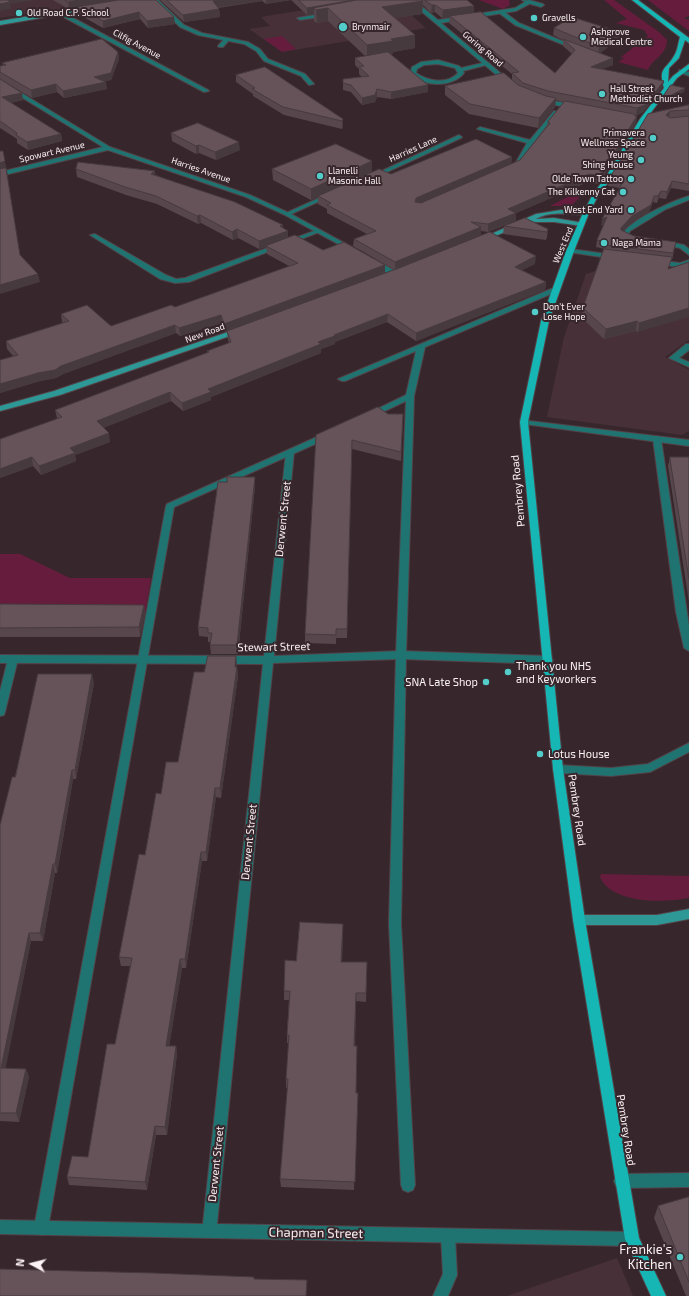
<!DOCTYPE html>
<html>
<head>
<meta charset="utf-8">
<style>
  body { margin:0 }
  #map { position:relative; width:689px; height:1296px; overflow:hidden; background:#37272c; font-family:"Exo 2",sans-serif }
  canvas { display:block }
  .north { position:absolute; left:12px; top:1244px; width:40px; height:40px; -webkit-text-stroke:3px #37272c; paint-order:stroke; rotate:277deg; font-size:11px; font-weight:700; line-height:16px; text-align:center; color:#fcf1f4 }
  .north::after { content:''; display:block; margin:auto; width:14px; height:18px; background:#fcf1f4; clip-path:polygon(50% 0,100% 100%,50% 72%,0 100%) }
</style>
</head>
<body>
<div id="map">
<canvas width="689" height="1296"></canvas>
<div class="north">N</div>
</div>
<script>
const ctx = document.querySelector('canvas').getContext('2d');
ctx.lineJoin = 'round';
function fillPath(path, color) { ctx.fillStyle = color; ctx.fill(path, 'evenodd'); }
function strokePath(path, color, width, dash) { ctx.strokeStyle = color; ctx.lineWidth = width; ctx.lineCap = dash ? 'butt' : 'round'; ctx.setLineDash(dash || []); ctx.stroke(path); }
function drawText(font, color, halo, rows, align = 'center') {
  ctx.font = font + ' "Exo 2",sans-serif'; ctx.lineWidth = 4; ctx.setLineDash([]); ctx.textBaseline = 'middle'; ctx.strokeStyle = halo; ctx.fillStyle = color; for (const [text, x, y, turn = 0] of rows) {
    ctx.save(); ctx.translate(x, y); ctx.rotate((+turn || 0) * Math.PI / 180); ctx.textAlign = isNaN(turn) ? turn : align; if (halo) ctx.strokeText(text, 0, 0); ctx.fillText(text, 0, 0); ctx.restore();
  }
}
const built = new Path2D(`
  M0,0H70L76,7L0,18Z
  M396,2L426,28L282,52L249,29L270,26L261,17L297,11H303L309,16Z
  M615,265L689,282V340L665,357L689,370V431L682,435L547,417L564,337L586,274Z
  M617,1258L633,1296H507Z`);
const green = new Path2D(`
  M479,0H509L510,5L503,9Z
  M604,0H614L659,32L667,40C667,55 653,58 648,70L618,62L624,58L621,57L648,36L644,30L616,23L627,19Z
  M648,0H689V16L684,18L689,20V31Z
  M282,36L296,49L282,52L264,39Z
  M581,190L579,198L571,206H550Z
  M0,554H20L70,578H151L145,614L0,613Z
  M601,874L689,876V898C665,903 611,904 600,877Z`);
const lane = new Path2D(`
  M529,0L543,4L544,5L541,7L527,3L526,2Z
  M499,11H503L519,23L579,48L574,49L515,25L499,13Z
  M326,13L329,15L328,16L300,20L297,18Z
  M225,38L230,39L223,47H219L218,46Z
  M438,60L459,66L461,68L487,62L490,64L463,71L464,73C452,88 424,87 410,74L412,67L421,62ZM438,64L455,68L458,73C447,85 428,81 416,73L417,69L424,65Z
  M679,70L689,72V76L679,72Z
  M554,111L559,112L534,143L519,166L510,170L507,168L515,164L527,143L477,129L480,127L530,140Z
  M459,135L462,137L461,138L376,177L371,176Z
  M328,194L333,195L289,215L284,214Z
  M689,196V200L666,209L630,231L628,235L635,238V240H631L621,236C628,221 672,201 689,196Z
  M317,230L322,231L189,282L175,283L160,279L90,235L95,234L166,275L176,279L185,278Z
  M663,241L684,245L689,249V255L680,248L661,244V242Z
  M551,289H557L558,291L425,347L414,396L406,655L401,924L415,1185L413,1190L408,1192L403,1190L401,1185L389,924L396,655L406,401L372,417H366L365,415L406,395L416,351L345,381H342L338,379Z
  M686,344H689V350L679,358L689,362V367L669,358Z
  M328,432L332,435L331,437L174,507L48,1228L46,1233L41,1235L36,1233L34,1228L166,506L167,504Z
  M657,436L661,439L689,626V651L684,648L676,612L653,439Z
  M689,743V752L650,772L611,776L558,773L554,772L553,769L554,766L558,765L611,768L648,764Z
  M448,1229L453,1231L455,1236L457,1275L448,1296H433L443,1274L441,1236L443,1231Z`);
const street = new Path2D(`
  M152,0H158L184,25L202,33L248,42L260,49L268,59L305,74L314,84L309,85L301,76L264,61L256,51L244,44L198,35L180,27Z
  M408,0H414L438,20L515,8L525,2L522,0L531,1V3L516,11L441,23L510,81V83H506Z
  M60,11L208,90L209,91L204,92L58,14V12Z
  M0,80L110,147L250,195L289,213L357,250L351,251L285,215L246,197L108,150L0,176V172L103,147L0,84Z
  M543,99L575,105L578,107L575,109L541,102V100Z
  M570,249L615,255L619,257L615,259L568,252L566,251Z
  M370,260H376L400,274L393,276L370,264Z
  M654,260L680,263L689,260V264L681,267L654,264Z
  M521,420L689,440V446L524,424L520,422Z
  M290,449L294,452L274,656L401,651L548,656L553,660L548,664L401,659L273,663L217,1224L632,1232L637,1234L639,1239L637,1244L632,1246L0,1234V1220L203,1224L263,664L17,663L5,712L4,715L0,716V691L7,663H0V655L264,656L286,452Z
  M689,1173V1187L621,1188L616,1186L614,1181L616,1176L621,1174Z`);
const secondary = new Path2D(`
  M90,6L93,8L92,9L0,25V21Z
  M561,210L586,211L589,213L586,215C571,214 550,211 536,219L554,218L584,223V225L582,226L554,222H530L485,240L480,239L536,214Z
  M237,329H243L244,331L60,395L0,411V406L54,391Z
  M689,909V919L657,925H579L575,924L573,920L575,916L579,915H657Z`);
const primary = new Path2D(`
  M632,0H638L689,38V43L685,40L679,58L669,68L668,82L673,76L689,64V69L677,78L646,119L613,176L598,196L589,213L574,251L549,321L528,422L563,769L585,920L639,1238L666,1296H651L625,1239L573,920L553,769L520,422L541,321L566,251L583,213L592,196L607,175L640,119L664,88C658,67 666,70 674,56C678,50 678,43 680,37Z`);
const wall = new Path2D(`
  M53,0H156L175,24L148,28L140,19L103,28L78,14L77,8L69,9Z
  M160,0H291L266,4L262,1L218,8L219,9L220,17L184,22Z
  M291,0H467L474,6V13L555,73L572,54L563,46V40L553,35L554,28L620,32L619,39L600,53L613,65L602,69L664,81L662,88L643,112L636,116L635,115V116H637L636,123L599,184L588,182L516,213V221L488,232L481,231V235L395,270L353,246L354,239L367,234L327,213V209L318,204V197L311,200L273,180L272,169L372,161V172L391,174L512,157L511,164L520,160L547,125L548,122L564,102L556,100L555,107L538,128L469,114L445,95V86L512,80V74L449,23L450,17L442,18L435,12L431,13L423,5L422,14L395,18L415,35V48L393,52V54H390L428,92L391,99L377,97L375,102L362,105L351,92L343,90V79L362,77L359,74V69L355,65V58L365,56L328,21L317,23L314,21V14L307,15Z
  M118,52L119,59L111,80L105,81L107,89L64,98L57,92L32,98L0,79V66L3,65L2,63Z
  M236,75L343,119V127L342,129L284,115L253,96V94L236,82Z
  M0,79L23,100L10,103L61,134L62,141L28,150L17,143V139L0,128Z
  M689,105V191L671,188L666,199L659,198L657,203L653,202L649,212L631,223L623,231L634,236L676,242L672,260H671L638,332L636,331L604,339L582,318L583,308L605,249L596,247L597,240L604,224L601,226L620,188L608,186L609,179L648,114Z
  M171,133L240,150L216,160L199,153L196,154L172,141Z
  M76,169L156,175L283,225V228L288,231V237L323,250L385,265V273L225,332L222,323L180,336L176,333L63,374L56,378L40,381L0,393V360L13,356L7,349L6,341L63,323L62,322L61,314L111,326L175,307L289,266L267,254L266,247L259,249L238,238L233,240L201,223L198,224L157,204L126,195L77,177Z
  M504,226L548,229L547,237L546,240L503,234Z
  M535,264L522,270L546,282L545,290L416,341L387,322L335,342V344L321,349V353L211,397V400L183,411L171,401L103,428L110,442L75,455L76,461L41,475L33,466L0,478L57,418L55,410L207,353V351L229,343L228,340L227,331Z
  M403,414L401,461L352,449L347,638H336V644L305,643V634L316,435Z
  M670,457H689V602L668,466Z
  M255,486L238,654H211L210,645V642H208V637L199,636L198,627Z
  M0,604L144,605L145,614L140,637H0Z
  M237,667L238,676L221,798L216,797L207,861H202L186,968H182L169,1046H176L177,1054L167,1135H156L147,1190L69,1185L67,1177L88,1157L115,1044L130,966H121L119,957L145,855L161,794L178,762L204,672Z
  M94,683L76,779H73L62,845L57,873H55L43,941H31L5,1068L26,1069L29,1077L19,1122L0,1121V825L15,777Z
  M343,933L342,962H367L366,1002L356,1001L355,1046L356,1093L354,1190L281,1187L280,1179L288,1088H286V1079L289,1043H287V1035L289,1000H284V991L296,961Z
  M689,1197V1296H686L654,1218L658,1206Z`);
const shadedWall = new Path2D(`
  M6,0H35L10,4L11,9L0,11V4Z
  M80,0H129L77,7V8L69,9L68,2Z
  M220,0H262V1L213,8V1Z
  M266,0H291L266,4Z
  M354,0L328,8V21L317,23L316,10L314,8V14L307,15V8Z
  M423,1L422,14L382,20V7Z
  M432,5H435V12L431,13Z
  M474,6V13L442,18L443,10Z
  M219,9L220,17L184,22L183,15Z
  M139,12L140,19L103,28V21Z
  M174,17L175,24L148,28L147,21Z
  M620,32L619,39L598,54L599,47Z
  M415,35V48L393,52V54L367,58V45L391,39Z
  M118,52L119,59L111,80L95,84L94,77Z
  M613,58V65L590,74L591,67Z
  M664,81L662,88L643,112L636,116L637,108Z
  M106,82L107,89L64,98L63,91Z
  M56,84L57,92L32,98L31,90Z
  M428,85V92L391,99V92Z
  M685,88L684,92L659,104L660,101Z
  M377,89V97L375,102L362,105V98Z
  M22,93L23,100L3,105L2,97Z
  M556,98L555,107L538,128L539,118Z
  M670,111L669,118L666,115Z
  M637,116L636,123L599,184L600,176Z
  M343,119V127L342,129V121Z
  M61,134L62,141L28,150L27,142Z
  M239,142L240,150L216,160L215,152Z
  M199,145V153L196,154V146Z
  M512,157L511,164L415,206L416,198Z
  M5,161L8,176L0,171V163Z
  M372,161V173L318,196V197L311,200V189Z
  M155,171L156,179L151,174Z
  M589,174L588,182L507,217L508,209Z
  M672,181L671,188L666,199L667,192Z
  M661,191L659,198L657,203L658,196Z
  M654,196L653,202L649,212L631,223L620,235L621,228L632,216Z
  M516,213V221L488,232V224Z
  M200,215L201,223L198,224L197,216Z
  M607,217L606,223L601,226L602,219Z
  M283,225V232L288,231V239L266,246V247L259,249V241L280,226Z
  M481,227V235L395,270V262Z
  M237,229L238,238L233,240L232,232Z
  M536,256L535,264L514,274L515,267Z
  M385,265V273L225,332L224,324Z
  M38,274L40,282L0,294V285Z
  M546,282L545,290L416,341V333Z
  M689,308V317L638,332L639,323Z
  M388,314L387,322L335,342V344L321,349V353L211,397V400L183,411L182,403L208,389L318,342L334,335Z
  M221,315L222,323L180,336L179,328Z
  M637,321L636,331L604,339L606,329Z
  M175,325L176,333L63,374L56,378L40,381L0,393V384L61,366Z
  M170,392L171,401L98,430L97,421Z
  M109,433L110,442L75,455L76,461L41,475L39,466L70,448Z
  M32,457L33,466L0,478V469Z
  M255,477V486L238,654L237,645Z
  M144,605L145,614L140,637L139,627Z
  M236,656L237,665L236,676L235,667Z
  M237,667L238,676L221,798L220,788Z
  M92,674L94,683L76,779L75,770Z
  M72,770L73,779L57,873L55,864Z
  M215,788L216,797L207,861L206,852Z
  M201,852L202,861L186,968L185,959Z
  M53,864L55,873L43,941L40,933Z
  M343,924V933L341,971V962Z
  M29,933L31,941L4,1077L1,1068Z
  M180,959L182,968L168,1054L166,1046Z
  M176,1046L177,1054L167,1135L165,1127Z
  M26,1069L29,1077L19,1122L16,1113Z
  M155,1126L156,1135L147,1190L145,1182Z`);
const building = new Path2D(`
  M0,0H8L10,2L0,4Z
  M65,0H80L68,2Z
  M119,0H156L174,17L147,21L139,12L103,21L77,7Z
  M167,0H220L213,1L219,9L183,15Z
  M299,0H354L307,8Z
  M357,0H422L423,1L382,7L415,35L391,39L393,41L367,45L328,8L316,10L314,8Z
  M425,0H467L474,6L443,10L435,5H432Z
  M481,12L555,73L575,50L563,39L613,58L591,67L664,81L645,105L637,108L548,91L523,83L512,73L519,72L450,16Z
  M572,17L620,32L599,47L554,28Z
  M102,39L118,52L111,73L94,77L106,82L63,91L56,84L31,90L0,72V66L6,65L2,63Z
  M388,52L428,85L391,92L377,89L375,95L362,98L351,85L343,83V79L369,76L359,67L364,66L355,58Z
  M265,67L343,119L342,121L283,107L252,89L255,88L236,75Z
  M504,73L518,85L546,96L556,98L539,118L470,104L445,86Z
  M0,79L22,93L2,97L61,134L27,142L16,135L17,133L0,121Z
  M671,85L685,88L660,101Z
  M565,101L634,114L635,116H637L600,176L589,174L508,209L516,213L488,224L471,222L481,227L395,262L354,239L376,231L327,205L331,203L318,196L379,169L391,174L476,139L512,157L416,198L415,202L421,203L520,160L550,123L548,122Z
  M689,105V110L670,111L666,115L670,118L689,116V184L672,181L667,192L661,191L658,196H654L651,205L632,216L621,228V230L634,236L676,242L673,253L605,245L607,242L597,240L607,217L602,219L623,182L609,179L648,114Z
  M198,123L239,142L215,152L199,145L196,146L171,133Z
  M336,144L372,161L311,189L272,169Z
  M0,151H3L5,161L0,163Z
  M78,162L155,171L151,174L235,202L283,225L280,226L288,231L259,241L237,229L232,232L200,215L197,216L156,196L125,187L76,169Z
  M6,168L20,255L38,274L0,285V169Z
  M525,218L548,229L547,232L504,226Z
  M490,232L536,256L515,267L546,282L416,333L388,314L334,335L335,336L318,342L321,344L208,389L211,392L182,403L170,392L97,421L109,433L70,448L75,453L39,466L32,457L0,469V439L62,417L55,410L209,352L207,351L231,342L227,331L399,268Z
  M295,235L323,250L344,242L385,265L224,324L221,315L179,328L175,325L61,366L55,370L38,373L0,384V360L18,355L6,341L69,321L61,314L87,305L111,326L171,305L175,307L298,263L266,246Z
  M604,249L672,257L668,269L689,262V308L639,323L637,321L606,329L583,308Z
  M378,407L388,414H403L401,452L352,440L347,629H336V635L305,634L316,435Z
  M670,457H689V579Z
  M227,477H255L237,645H210L212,633H208V628L198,627L218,482H227Z
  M0,604L144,605L139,627L0,628Z
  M208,656H236L235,667H237L220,788H215L206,852H201L185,959H180L166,1046H176L165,1127L155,1126L145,1182L67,1177L72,1156L88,1157L107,1044H115L132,958L119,957L139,854L145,855L156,793L161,794L166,762H178L194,672H204Z
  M38,674H92L75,770H72L60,836L55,864H53L40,933H29L1,1068L26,1069L16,1113H0V825L12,777H15Z
  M300,922L343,924L341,962H367L366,993H356L354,1046H357L356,1093H358L355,1182L280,1179L288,1079H286L289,1035H287L290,991H284L285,960L296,961Z
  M689,1197V1282L658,1206Z
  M0,1269L153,1273L254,1277V1279L307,1280L306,1296H0Z`);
const markers = [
  [19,13,4,"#53cdca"],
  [534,18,4,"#53cdca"],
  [343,27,5,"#53cdca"],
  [583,37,4,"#53cdca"],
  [602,94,4,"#53cdca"],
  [653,138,4,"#53cdca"],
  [641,160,4,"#53cdca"],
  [320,176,4,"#53cdca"],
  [631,179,4,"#53cdca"],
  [623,192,4,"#53cdca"],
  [631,210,4,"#53cdca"],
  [604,243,4,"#53cdca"],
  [535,312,4,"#53cdca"],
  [508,672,4,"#53cdca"],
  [486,682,4,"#53cdca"],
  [540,754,4,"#53cdca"],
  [680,1257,4,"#53cdca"]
];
const farPoinames = [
  ["Old Road C.P. School",27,13],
  ["Gravells",542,18],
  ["Brynmair",352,27],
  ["Ashgrove",591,32],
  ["Medical Centre",591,42],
  ["Hall Street",610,89],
  ["Methodist Church",610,99],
  ["Primavera",645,133,"right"],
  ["Wellness Space",645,143,"right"],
  ["Yeung",633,155,"right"],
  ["Shing House",633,165,"right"],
  ["Llanelli",328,171],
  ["Masonic Hall",328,181],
  ["Olde Town Tattoo",623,179,"right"],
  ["The Kilkenny Cat",615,192,"right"],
  ["West End Yard",623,210,"right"],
  ["Naga Mama",612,243],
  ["Don't Ever",543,307],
  ["Lose Hope",543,317]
];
const farStreetnames = [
  ["Cilfig Avenue",137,44,28],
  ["Goring Road",483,49,40],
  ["Harries Lane",413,149,-24],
  ["Spowart Avenue",52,152,-13],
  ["Harries Avenue",201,170,19],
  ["West End",563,245,-67],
  ["New Road",205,333,-20]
];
const streetNames = [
  ["Pembrey Road",518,491,-95],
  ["Derwent Street",283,519,-84],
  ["Stewart Street",274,647,-1],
  ["Pembrey Road",577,810,82],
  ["Derwent Street",249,842,-84],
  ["Pembrey Road",626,1130,81],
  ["Derwent Street",216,1164,-84]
];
const poiNames = [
  ["Thank you NHS",516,666],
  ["and Keyworkers",516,679],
  ["SNA Late Shop",478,682,"right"],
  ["Lotus House",548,754]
];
const nearStreetnames = [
  ["Chapman Street",316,1233,1]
];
const nearPoinames = [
  ["Frankie's",672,1250],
  ["Kitchen",672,1265]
];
fillPath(built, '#473038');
fillPath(green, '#661c3d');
strokePath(lane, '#534348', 2);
strokePath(street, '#534348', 2);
strokePath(secondary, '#534348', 2);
strokePath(primary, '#534348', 2);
fillPath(lane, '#1f7472');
fillPath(street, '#1f7472');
fillPath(secondary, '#2d9895');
fillPath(primary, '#15b6b3');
fillPath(wall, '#57474d');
fillPath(shadedWall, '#473a3e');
fillPath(building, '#655359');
strokePath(building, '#473a3e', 1);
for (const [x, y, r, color] of markers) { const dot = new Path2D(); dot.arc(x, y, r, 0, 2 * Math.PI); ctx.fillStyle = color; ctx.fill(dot); strokePath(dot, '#37272c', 1.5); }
drawText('9px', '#fcf1f4', '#37272c', farPoinames, 'left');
drawText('9px', '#fcf1f4', '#37272c', farStreetnames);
drawText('11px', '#fcf1f4', '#37272c', streetNames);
drawText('11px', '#fcf1f4', '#37272c', poiNames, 'left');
drawText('13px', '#fcf1f4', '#37272c', nearStreetnames);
drawText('13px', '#fcf1f4', '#37272c', nearPoinames, 'right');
</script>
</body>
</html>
